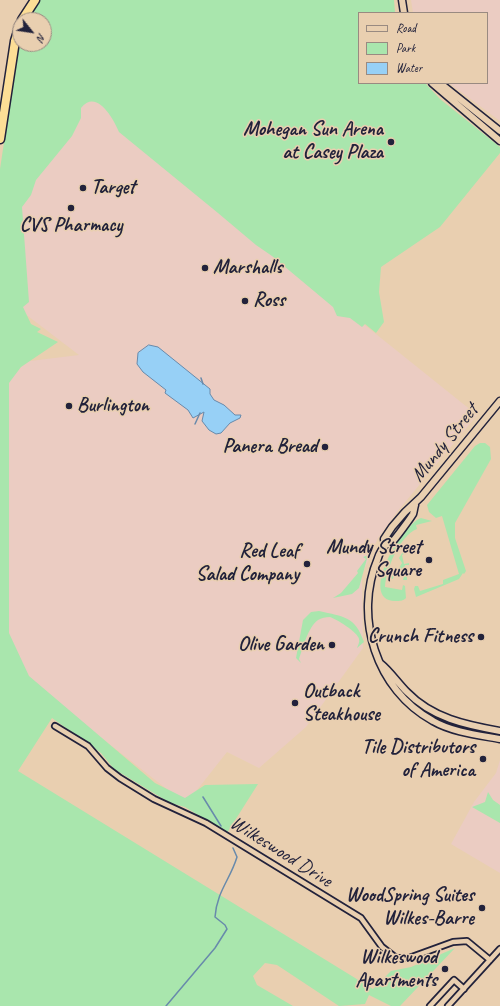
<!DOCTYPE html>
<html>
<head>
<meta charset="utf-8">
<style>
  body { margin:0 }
  #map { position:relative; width:500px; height:1006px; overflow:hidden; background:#e9cfb0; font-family:Caveat,sans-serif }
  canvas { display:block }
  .legend { position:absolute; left:358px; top:12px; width:130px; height:72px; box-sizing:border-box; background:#e9cfb0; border:1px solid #998a81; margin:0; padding:5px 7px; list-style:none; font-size:12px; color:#22223b }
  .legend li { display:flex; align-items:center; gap:8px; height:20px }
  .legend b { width:20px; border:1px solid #998a81 }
  .north { position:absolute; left:12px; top:12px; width:40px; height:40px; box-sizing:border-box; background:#e9cfb0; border:1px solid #998a81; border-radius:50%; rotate:120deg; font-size:11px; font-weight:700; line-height:16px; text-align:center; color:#22223b }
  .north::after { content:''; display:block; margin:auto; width:14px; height:18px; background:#22223b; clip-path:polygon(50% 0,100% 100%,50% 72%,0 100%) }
</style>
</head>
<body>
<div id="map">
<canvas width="500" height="1006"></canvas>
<ul class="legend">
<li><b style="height:5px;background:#e9cfb0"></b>Road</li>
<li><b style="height:11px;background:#a9e6ad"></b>Park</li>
<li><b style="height:11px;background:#97d0f6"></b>Water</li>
</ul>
<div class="north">N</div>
</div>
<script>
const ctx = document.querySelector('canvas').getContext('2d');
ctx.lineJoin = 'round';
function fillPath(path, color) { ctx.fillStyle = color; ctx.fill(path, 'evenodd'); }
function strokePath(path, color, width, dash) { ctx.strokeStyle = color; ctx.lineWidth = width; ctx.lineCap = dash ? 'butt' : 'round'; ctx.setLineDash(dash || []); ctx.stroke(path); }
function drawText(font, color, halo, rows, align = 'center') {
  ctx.font = font + ' Caveat,sans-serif'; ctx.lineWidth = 3; ctx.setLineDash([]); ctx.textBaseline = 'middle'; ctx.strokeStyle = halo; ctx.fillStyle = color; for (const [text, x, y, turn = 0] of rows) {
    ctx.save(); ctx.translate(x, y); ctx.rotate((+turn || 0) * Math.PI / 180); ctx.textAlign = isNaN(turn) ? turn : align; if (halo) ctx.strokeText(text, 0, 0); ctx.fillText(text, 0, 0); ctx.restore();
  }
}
const built = new Path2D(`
  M411,0H500V121L449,83H487V13H413Z
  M89,93L356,318L477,415L397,512L378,538L362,575L363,648L306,727L259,768L227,752L186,804L26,679L7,634V384L12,373L30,361L79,355L20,310L14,197Z
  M500,760V873L451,844L474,802L496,773Z`);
const green = new Path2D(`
  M40,0H394L395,13H359V83H425L440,99L500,147V153L440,227L381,267L379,292L384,322L376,333L365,324L362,327L350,318L337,316L333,307L272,256L256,245L218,213L119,132C114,120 97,88 81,108V118L72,136L36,180L31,195L22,207L29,302L23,307L31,324L41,329L37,332L58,342L21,367L9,383V633L29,676L155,783L185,798L205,785L258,784L227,833L185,807L170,803L114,769L101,753L52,718L18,771L373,989L391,971L411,967L455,948L400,1006H391L369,995L365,1004L339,1006L277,965L265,963L253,976L257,985L293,1006H0V169L20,36V44H44V20H27Z
  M480,443H485L490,447L491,459L455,523V538L466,571L464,574L463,573L459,579L416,597L414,589L415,586H418L420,591L443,584V580L459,574L442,516L436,518L429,512L427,505L475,446Z
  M421,518L432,521L416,525L417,529C399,536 386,570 385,587L402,590L403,585L405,586L406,598C403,601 400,601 395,601C358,600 401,525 421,518Z
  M404,550L406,553L402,555L404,564L409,563V565H405L403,574L407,575V580H403L404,576L394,574L393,579L390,578L392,569L396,573L402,563L399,558Z
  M368,555L359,588L352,594L333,598L341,593L358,573L357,571L366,559L363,557Z
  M319,611C344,617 355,616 364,642L357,648C358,645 360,642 359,639C358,632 336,619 330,617C326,617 321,618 318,620C308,627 303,648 299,659L301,663L296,658L303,620L311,612Z
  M488,792L493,800L500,805V823L472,807L485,802Z`);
const water = new Path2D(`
  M149,345L158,347L210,389V394L214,400L224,405L235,415H241L240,418L230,423L221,433L216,434L209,430L202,421L204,412L193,418L188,410L165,393L166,390L143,372L137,364L138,353Z`);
const stream = new Path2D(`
  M201,378L203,384
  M195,424L200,413
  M203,797L221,826
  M166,1006L215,948L227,929L225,925L215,917C217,891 230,880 237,857L233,848`);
const street = new Path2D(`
  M55,726L88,746L107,768L120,778L154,799L206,823L361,918L382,947L396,958H409L453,942L467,941L490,960
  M430,1006L454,980L464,989
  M448,1006L500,949`);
const secondary = new Path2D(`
  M402,0L404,13
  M432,83L500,141
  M440,83L500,131
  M415,505C414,508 414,511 413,514C412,516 394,541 391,543C389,545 388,543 386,545C383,547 379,554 378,558C353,617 376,690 433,721C452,732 478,735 500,739
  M385,545L384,539L392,527L405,512L421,497L500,401
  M380,663C390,671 398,683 407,692C432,718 466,725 500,731`);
const highway = new Path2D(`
  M22,20L35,0
  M0,139L15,41L20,25`);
const markers = [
  [391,142,4,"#22223b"],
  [83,188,4,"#22223b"],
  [71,208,4,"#22223b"],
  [205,268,4,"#22223b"],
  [245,301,4,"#22223b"],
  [69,406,4,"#22223b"],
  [325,447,4,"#22223b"],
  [429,560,4,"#22223b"],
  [307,564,4,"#22223b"],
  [481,637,4,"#22223b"],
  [332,645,4,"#22223b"],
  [295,703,4,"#22223b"],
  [483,759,4,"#22223b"],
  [482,908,4,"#22223b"],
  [445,969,4,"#22223b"]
];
const poiNames = [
  ["Mohegan Sun Arena",383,130],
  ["at Casey Plaza",383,153],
  ["Target",91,188,"left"],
  ["CVS Pharmacy",71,226,"center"],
  ["Marshalls",213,268,"left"],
  ["Ross",253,301,"left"],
  ["Burlington",77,406,"left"],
  ["Panera Bread",317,447],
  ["Mundy Street",421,548],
  ["Square",421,571],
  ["Red Leaf",299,552],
  ["Salad Company",299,575],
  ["Crunch Fitness",473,637],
  ["Olive Garden",324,645],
  ["Outback",303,692,"left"],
  ["Steakhouse",303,715,"left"],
  ["Tile Distributors",475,748],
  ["of America",475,771],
  ["WoodSpring Suites",474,896],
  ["Wilkes-Barre",474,919],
  ["Wilkeswood",437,958],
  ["Apartments",437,981]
];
const streetNames = [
  ["Mundy Street",445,443,-51],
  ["Wilkeswood Drive",281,852,32]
];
fillPath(built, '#ebccc2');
fillPath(green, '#a9e6ad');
fillPath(water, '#97d0f6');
strokePath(water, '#688aab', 1);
strokePath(stream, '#688aab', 1.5);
strokePath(street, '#22223b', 8);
strokePath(secondary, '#22223b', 9);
strokePath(highway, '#22223b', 11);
strokePath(street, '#e9cfb0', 4.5);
strokePath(secondary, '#e9cfb0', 6);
strokePath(highway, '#fdde96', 8);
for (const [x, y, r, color] of markers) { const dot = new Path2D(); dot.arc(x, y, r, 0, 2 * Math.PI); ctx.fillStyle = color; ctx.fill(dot); strokePath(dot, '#e9cfb0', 1.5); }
drawText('bold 20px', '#22223b', '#e9cfb0', poiNames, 'right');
drawText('20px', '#22223b', '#e9cfb0', streetNames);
</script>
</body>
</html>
